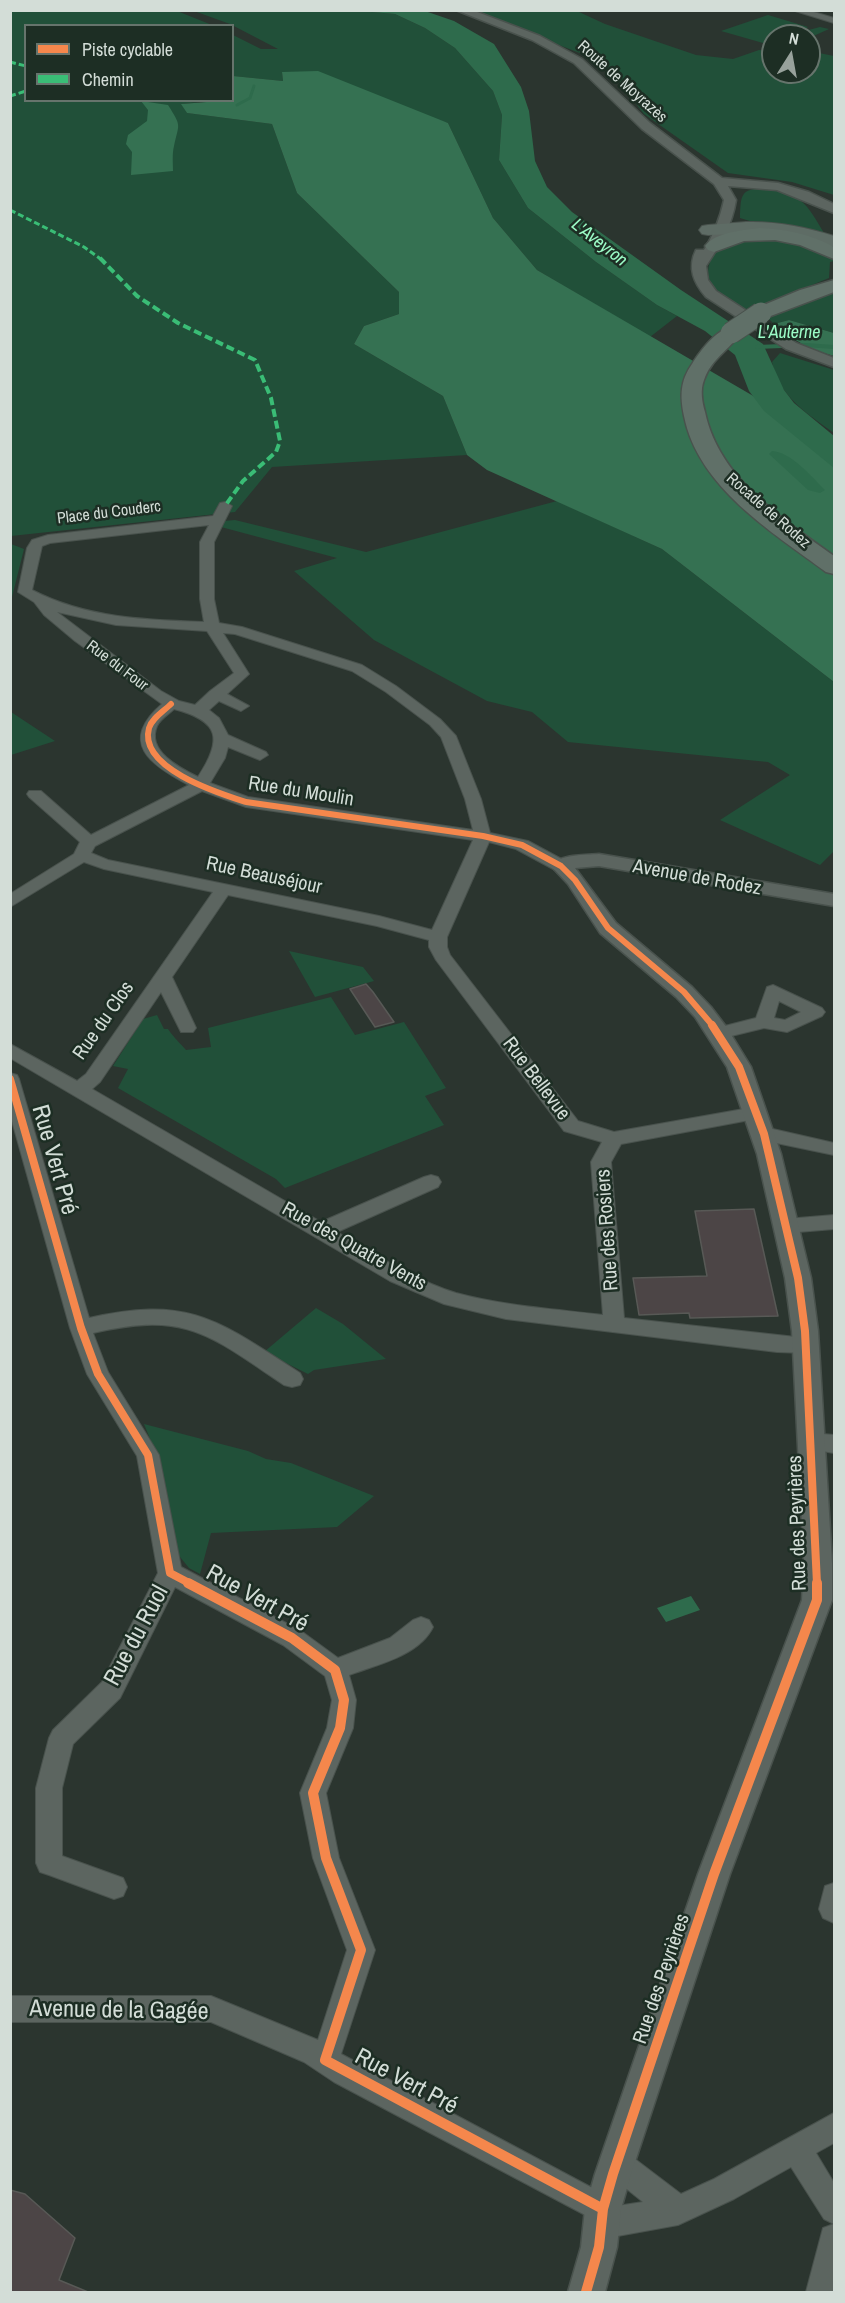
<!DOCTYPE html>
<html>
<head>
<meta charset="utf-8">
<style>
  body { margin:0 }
  #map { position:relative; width:845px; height:2303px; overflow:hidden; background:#2b352f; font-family:"Archivo Narrow",sans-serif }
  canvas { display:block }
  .frame { position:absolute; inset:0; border:12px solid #d3ddd7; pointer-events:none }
  .legend { position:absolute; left:24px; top:24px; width:210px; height:78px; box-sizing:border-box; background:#1d2e24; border:2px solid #66746c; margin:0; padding:8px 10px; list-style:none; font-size:18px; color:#d3ddd7 }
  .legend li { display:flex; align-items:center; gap:12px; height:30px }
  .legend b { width:30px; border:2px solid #66746c }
  .north { position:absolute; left:761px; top:24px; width:60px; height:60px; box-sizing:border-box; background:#1d2e24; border:2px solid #66746c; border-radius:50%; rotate:11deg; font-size:16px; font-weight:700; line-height:24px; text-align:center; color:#d3ddd7 }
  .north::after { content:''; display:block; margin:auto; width:21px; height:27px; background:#98a29c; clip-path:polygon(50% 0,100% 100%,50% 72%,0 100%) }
</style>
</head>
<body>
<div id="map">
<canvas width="845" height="2303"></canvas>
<div class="frame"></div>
<ul class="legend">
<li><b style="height:8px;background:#f5874c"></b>Piste cyclable</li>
<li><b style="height:8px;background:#3abd76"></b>Chemin</li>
</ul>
<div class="north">N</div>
</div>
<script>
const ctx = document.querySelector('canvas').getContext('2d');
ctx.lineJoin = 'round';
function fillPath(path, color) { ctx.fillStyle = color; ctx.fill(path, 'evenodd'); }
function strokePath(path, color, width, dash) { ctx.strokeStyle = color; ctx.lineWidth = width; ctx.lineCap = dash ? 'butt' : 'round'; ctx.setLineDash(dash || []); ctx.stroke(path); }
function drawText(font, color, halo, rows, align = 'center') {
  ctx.font = font + ' "Archivo Narrow",sans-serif'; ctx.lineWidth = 5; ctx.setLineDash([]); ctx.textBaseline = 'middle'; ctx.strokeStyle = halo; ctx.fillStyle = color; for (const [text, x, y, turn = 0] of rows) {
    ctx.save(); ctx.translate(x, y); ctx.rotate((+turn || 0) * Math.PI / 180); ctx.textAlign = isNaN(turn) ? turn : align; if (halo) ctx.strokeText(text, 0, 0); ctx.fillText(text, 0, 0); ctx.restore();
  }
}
const green = new Path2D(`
  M10,11H177L212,25L26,26V100L209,101L182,104L187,113L272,124L297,193L399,292V314L364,326L354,344L443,396L467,455L272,467L235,512L11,536Z
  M194,11H360L395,14L425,28L455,48L493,91L502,115L499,160L528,208L596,262L657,305L677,316L650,337L537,270L493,218L448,123L282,73L283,81L233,76V35L261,49H278L230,24Z
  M470,11H577L605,24L696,55L733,59L759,50L773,51V72H809V51L834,56V195L792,182L728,173L644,114L614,75L585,55Z
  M768,15L808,27L801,32L820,27L829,29L809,38V36H773V41L763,43L721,31Z
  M766,188C801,193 807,204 824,233L763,225L740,218C741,194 740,189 766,188Z
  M780,238L830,255L834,261L830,262L829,278L749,311C731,301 700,288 710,262C713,253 720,246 729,242C740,237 767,239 780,238Z
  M834,293V333L789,320L774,324L766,316L797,303Z
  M780,353L834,370V433C808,414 779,397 772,362Z
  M557,501L662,549L834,682V851L820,865L720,820L790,775L768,762L568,742L532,712L487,701L374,640L294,571L337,558L221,527L224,521L235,520L366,552Z
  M11,544L24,549L11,601L10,544Z
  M11,712L55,741L11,755Z
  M289,951L363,967L374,981L315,997Z
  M331,997L355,1035L404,1022L446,1088L425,1096L444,1125L285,1188L276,1179L118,1088L128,1069L113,1066L143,1019L157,1015L164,1029H168C174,1038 180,1043 186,1050L211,1047L208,1028Z
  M316,1308L343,1324L386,1359L314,1370L308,1374L264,1352Z
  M144,1424L248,1451L266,1459L291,1463L374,1496L337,1527L211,1533L200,1574L189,1568L176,1552L174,1532L159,1461Z`);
const forest = new Path2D(`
  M318,71L448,123L493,218L537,270L834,443V682L662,549L487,470L467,455L443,396L354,344L364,326L399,314V292L297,193L272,124L187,113L181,104L232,100L233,76L283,81L282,72Z
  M141,101L168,105C182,127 179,123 174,146C172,154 173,163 173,171L131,175L132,152L126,144L128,135L147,121L148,110Z
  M789,320L834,333V356C811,350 792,340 774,324Z`);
const water = new Path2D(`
  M360,11H425L454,21L494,44L521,87L529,111L535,161L547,187L572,212L681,290L763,344L784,390L794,403L834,436V468L764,411L749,391L735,355L705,331L657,305L596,262L528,208L499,160L502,115L493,91L455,48L425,28L395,14Z
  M772,451C791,452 812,477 825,490L820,493L808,490L769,454Z
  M691,1596L700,1610L666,1622L657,1608Z`);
const streamFar1 = new Path2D(`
  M237,105L250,98L254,86`);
const stream = new Path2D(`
  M757,347L806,345L834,347`);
const building = new Path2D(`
  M366,984L373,992L394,1022L375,1027L350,989Z
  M754,1209L778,1316L690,1318L689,1313L639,1315L633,1278L707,1276L695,1211Z
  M10,2190L25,2194L75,2238L59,2280L88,2292H10Z`);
const minor = new Path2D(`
  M792,10H807L834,18V23Z
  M225,502L232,506L214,542V599L219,623L242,627L362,665L396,686L440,719L456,736L481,799L490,833L528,841L567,862L569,866L561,871L555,870L516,849L489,842L447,937V947L450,955L578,1121L614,1132L755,1107L762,1108L765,1113L762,1118L755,1119L621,1144L611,1162L624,1318L814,1339L817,1345L814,1351L806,1353L777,1352L506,1319L444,1304L390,1281L10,1058V1044L77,1081L86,1074L213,892L104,869L84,862L10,907V894L74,854L80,842L29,797L27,794L29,791H41L91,835L189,785C150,765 118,742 162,704L75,641L44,615L34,602L18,592L27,548L32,540L48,535L213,516L220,503ZM209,525L200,542V599L204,622C145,620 86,618 32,590L42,546L50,543ZM57,612L116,625L207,631L234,673L210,691L195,705L179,701L161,691ZM223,633L235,634L352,671L386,692L430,725L441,737L465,799L473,830L248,797L210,783L225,758L228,747L260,760L268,755L266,752L228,735L219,718L209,710L219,701L241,711L249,706L227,694L249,674ZM174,709C220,721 223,739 198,777C180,768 146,751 157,726C160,719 169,714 174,709ZM202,791L246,807L473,840L432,930L379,916L108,860L91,853L95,846ZM228,895L377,926L429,940V947L436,960L564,1131L602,1142L591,1162L603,1315C554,1309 504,1306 456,1293C414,1280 375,1254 337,1232L438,1187L441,1182L438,1177L431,1175L424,1177L321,1222L92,1089L100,1082L161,992L181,1032H193L196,1028L172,977Z
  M773,985L822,1008L825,1012L822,1016L787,1032L764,1028L719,1039L713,1037L710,1033L713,1029L756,1018L767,987ZM779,1001L801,1012L785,1020L774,1018Z
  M10,1073L17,1075L19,1079L89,1318C189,1295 218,1320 300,1373L303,1379L300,1385L292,1387L284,1385C209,1335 187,1311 93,1333L108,1372L159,1455L181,1567L301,1631L338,1658L390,1638L413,1620L421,1617L429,1620L433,1627C419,1656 376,1665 349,1675L356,1700L353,1728L326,1793L339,1858L375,1950L341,2054L613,2199L617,2206L643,2202L607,2173L602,2163L607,2153L617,2148L627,2153L681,2194L714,2179L834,2113V2143L816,2153L834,2183V2224L824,2219L791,2167L734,2199L678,2225L601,2239L590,2235L586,2224L589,2217L334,2082L304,2062L211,2022H10V1996H211L318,2040L347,1950L313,1858L300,1793L327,1728L332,1700L325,1676L283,1645L175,1587L120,1698L73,1744L62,1788V1856L123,1878L127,1887L123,1896L114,1899L49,1875L40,1872L36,1863V1788L49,1738L53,1730L102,1682L158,1573L137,1456L87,1374L70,1328L10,1114Z
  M764,1127L834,1143V1155L757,1139L754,1134L757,1129Z
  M834,1215V1229L786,1233L779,1231L776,1226L779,1221L786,1219Z
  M812,1433L834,1435V1453L804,1448L801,1442L804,1436Z
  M834,1883V1923L823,1918L819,1909L825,1886Z
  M834,2224V2292H806L823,2228Z`);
const tertiary = new Path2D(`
  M456,10H472L540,36L582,59L650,123L722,178L778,183L809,192L834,204V213L777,190L728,186L736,200C732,226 720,245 706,266L708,280L716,291L796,343L834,358V367L786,349L706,297C694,283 687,268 696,250H704C714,234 720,218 724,200L714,184L642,129L574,63L532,40Z
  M599,854L834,894V906L599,866L575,868L616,923L692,987L711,1007L727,1028L751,1067L781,1154L811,1278L818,1331L832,1563V1600L730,1874L631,2174L621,2209L617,2247L605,2292H568L581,2247L585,2209L595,2174L698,1874L802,1600L804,1563L792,1331L785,1278L757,1154L727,1067L695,1017L676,997L600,933L568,884L551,866C559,854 585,855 599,854Z`);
const primary = new Path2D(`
  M746,222C776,221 806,227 834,236V247L772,233L708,235L702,234L699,230L702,226L708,225Z`);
const trunk = new Path2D(`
  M759,228C785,229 811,234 834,247V259L800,245L775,240L744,241L714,252L708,250L705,246C716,232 743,230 759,228Z
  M834,280V292L768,317H754L751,313L754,309L800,290Z
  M731,327L738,329L741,333C729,350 711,359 704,380C700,390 702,402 705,412C719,479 783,519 834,556V574L826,572C772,532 698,487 684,416C680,396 680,381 692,364C701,350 715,331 731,327Z`);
const trunkBridge = new Path2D(`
  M731,333L761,313`);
const quietFar1 = new Path2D(`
  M10,62L26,66
  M10,96L26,91
  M10,210L84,247L102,260`);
const quiet = new Path2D(`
  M100,258L137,296L178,323L255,360L271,398L280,441L276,452L243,481L225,506`);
const cyclewayFar2 = new Path2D(`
  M171,704C164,711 152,718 149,728C138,768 218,793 246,802L483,836L522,845L561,866L575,880L608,928L684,992L713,1026`);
const cyclewayFar1 = new Path2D(`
  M712,1025L739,1067L764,1134L798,1278L805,1331L817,1584
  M10,1079L81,1328L98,1374L148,1455L170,1573L191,1584`);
const cycleway = new Path2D(`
  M188,1583L292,1638L335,1670L344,1700L340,1728L313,1793L326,1858L361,1950L325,2060L603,2209
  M586,2292L599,2247L603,2209L613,2174L714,1874L817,1600V1583`);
const farStreetnames = [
  ["Route de Moyrazès",622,82,42],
  ["Rocade de Rodez",768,511,41],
  ["Place du Couderc",109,513,-7],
  ["Rue du Four",117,666,37]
];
const farWaternames = [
  ["L'Aveyron",599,243,38],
  ["L'Auterne",789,333]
];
const streetNames = [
  ["Rue du Moulin",301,792,9],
  ["Rue Beauséjour",264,876,12],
  ["Avenue de Rodez",697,878,10],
  ["Rue du Clos",104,1021,-55],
  ["Rue Bellevue",536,1079,53],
  ["Rue des Rosiers",608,1230,-94],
  ["Rue des Quatre Vents",354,1247,29],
  ["Rue des Peyrières",798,1523,-92],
  ["Rue des Peyrières",662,1979,-71]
];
const nearStreetnames = [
  ["Rue Vert Pré",54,1160,74],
  ["Rue Vert Pré",257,1599,29],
  ["Rue du Ruol",137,1636,-62],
  ["Avenue de la Gagée",119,2011,1],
  ["Rue Vert Pré",406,2082,28]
];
fillPath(green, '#215039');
fillPath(forest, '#357152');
fillPath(water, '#2e6b4c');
strokePath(streamFar1, '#2e6b4c', 3);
strokePath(stream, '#2e6b4c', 4);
fillPath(building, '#4c4546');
strokePath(building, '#585956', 1.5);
strokePath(minor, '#49524d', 2);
strokePath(tertiary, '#49524d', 3);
strokePath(primary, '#49524d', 2);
strokePath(trunk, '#49524d', 3);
fillPath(minor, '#5c6560');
fillPath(tertiary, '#5c6560');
fillPath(primary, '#5e6c65');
fillPath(trunk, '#607068');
strokePath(trunkBridge, '#49524d', 23, []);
strokePath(trunkBridge, '#607068', 21);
strokePath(quietFar1, '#3abd76', 3, [6, 3]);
strokePath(quiet, '#3abd76', 4, [8, 4]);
strokePath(cyclewayFar2, '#f5874c', 6);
strokePath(cyclewayFar1, '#f5874c', 8);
strokePath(cycleway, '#f5874c', 10);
drawText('16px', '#d3ddd7', '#1d2e24', farStreetnames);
drawText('italic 18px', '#9bfbc6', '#1d2e24', farWaternames);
drawText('20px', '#d3ddd7', '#1d2e24', streetNames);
drawText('24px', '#d3ddd7', '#1d2e24', nearStreetnames);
</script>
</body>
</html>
